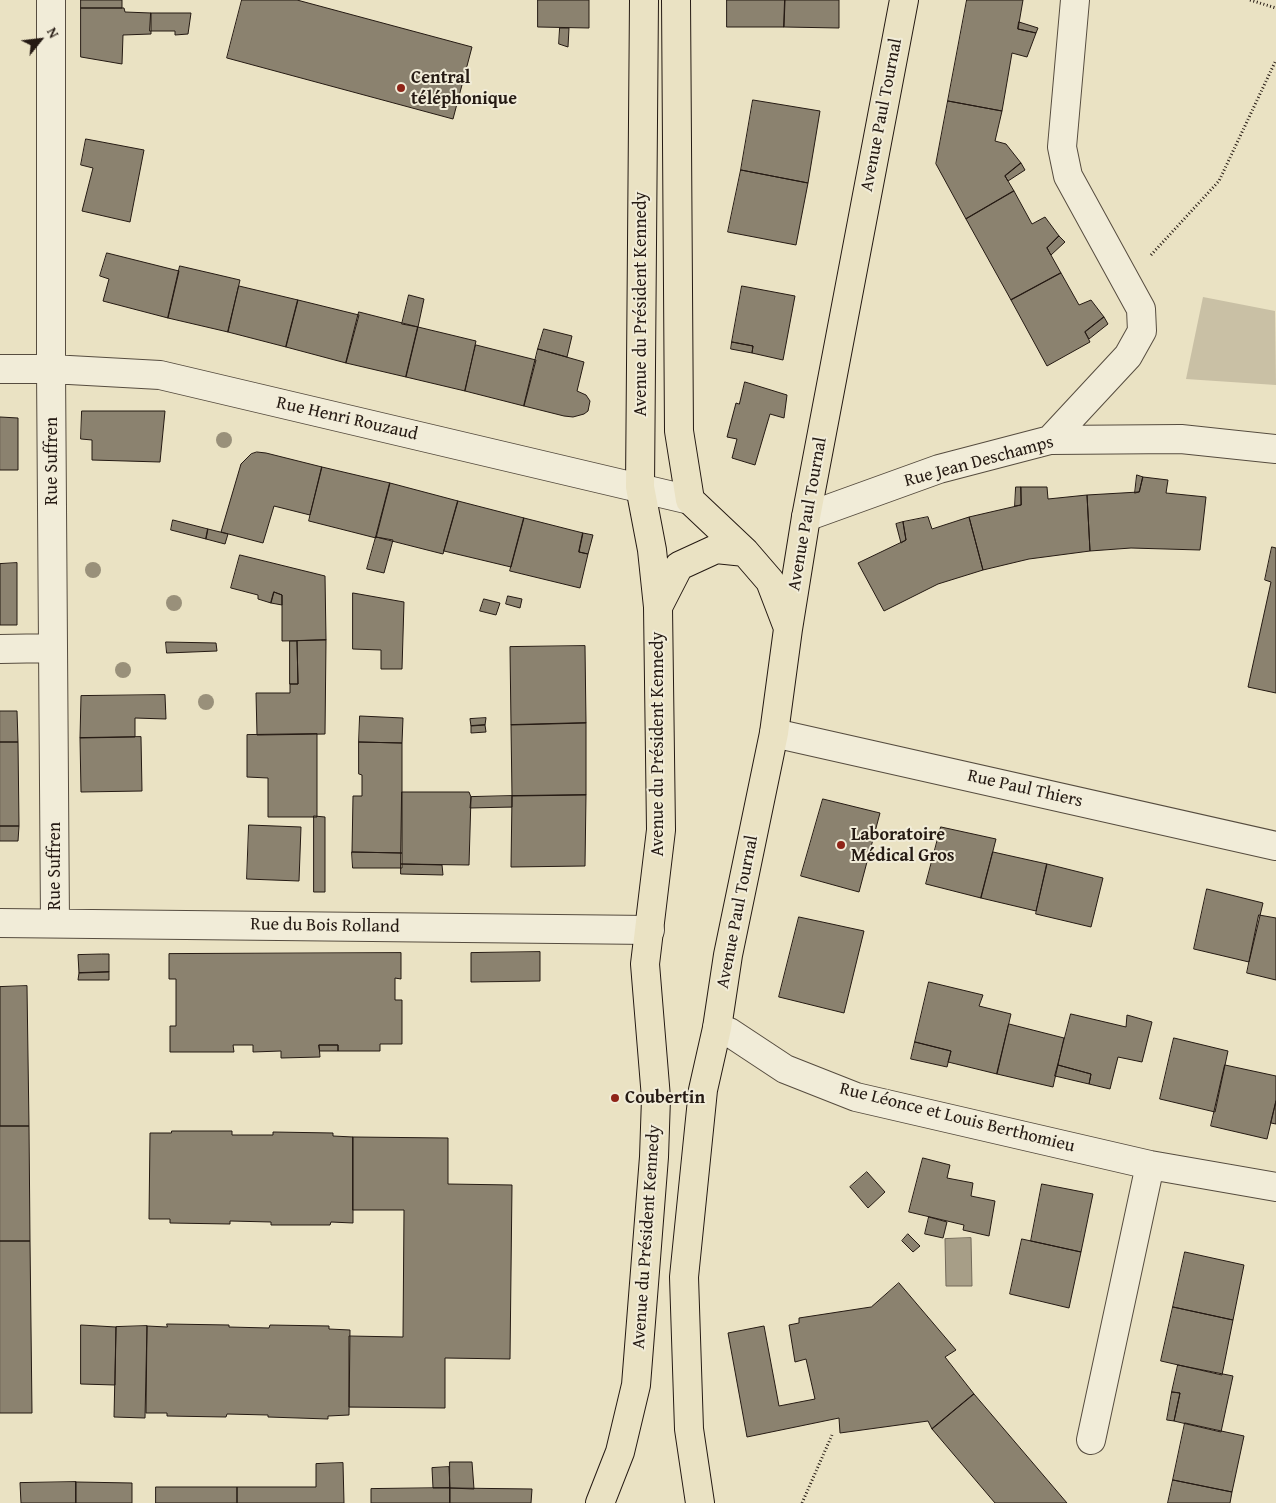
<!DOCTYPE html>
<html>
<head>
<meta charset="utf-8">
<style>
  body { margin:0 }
  #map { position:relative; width:1276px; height:1503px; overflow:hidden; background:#eae2c3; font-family:"Gentium Book Plus",serif }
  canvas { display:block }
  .north { position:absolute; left:15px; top:15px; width:50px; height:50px; -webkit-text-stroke:4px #f1ecd8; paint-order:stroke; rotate:61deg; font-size:14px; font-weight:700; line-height:20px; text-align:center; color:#251a13 }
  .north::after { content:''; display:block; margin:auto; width:18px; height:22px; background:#251a13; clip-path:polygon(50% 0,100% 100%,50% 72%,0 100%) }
</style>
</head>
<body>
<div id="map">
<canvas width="1276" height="1503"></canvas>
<div class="north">N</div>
</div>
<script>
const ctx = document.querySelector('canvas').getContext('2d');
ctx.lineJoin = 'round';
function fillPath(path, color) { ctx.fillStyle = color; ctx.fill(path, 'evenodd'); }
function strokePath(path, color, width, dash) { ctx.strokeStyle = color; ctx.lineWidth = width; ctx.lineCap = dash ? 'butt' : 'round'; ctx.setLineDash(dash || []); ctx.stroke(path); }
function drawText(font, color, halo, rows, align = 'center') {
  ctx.font = font + ' "Gentium Book Plus",serif'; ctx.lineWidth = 4; ctx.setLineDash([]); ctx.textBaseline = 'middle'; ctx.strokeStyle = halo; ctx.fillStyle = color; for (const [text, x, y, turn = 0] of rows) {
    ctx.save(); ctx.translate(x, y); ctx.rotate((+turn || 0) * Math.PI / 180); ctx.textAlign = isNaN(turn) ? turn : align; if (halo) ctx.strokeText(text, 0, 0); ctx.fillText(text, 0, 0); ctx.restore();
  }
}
const green = new Path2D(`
  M1203,297L1275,311L1276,385L1186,379Z`);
const water = new Path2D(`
  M971,1238L972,1286H946L945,1239Z`);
const building = new Path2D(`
  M81,0H122V8H81Z
  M242,0H297L472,47L453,119L227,58Z
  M538,0H589V28L538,27Z
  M727,0H785L784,27H727Z
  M785,0H839V28L784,27Z
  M967,0H1023L1018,29L1036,33L1027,57L1012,53L1002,111L948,101Z
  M81,8H124L125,12L151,13V34L123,35L122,64L81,57Z
  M151,13H191L188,34L175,35V31H150Z
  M1019,22L1038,28L1036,33L1018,29Z
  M560,28H569L568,47L559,44Z
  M753,100L820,111L808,183L741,170Z
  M948,101L1002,111L995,141L1006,144L1021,163L1005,176L1014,191L966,219L936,164Z
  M86,139L144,150L130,222L82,211L93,168L81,165Z
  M1021,163L1025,170L1008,181L1005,176Z
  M741,170L808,183L796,245L728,232Z
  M1014,191L1032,224L1045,217L1059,236L1047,248L1061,273L1011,300L966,219Z
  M1059,236L1065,242L1051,255L1047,248Z
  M107,253L179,271L168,318L103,301L109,279L100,276Z
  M180,266L240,280L228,332L168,318Z
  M1061,273L1079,305L1091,300L1104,317L1085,332L1090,342L1047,366L1011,300Z
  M239,286L298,300L286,347L228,332Z
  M742,286L795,296L783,360L752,353L753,346L732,342Z
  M409,295L424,299L418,327L402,324Z
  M298,300L359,315L346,363L286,347Z
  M359,312L418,327L406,377L346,363Z
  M1104,317L1108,324L1089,339L1085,332Z
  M418,327L476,341L465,391L406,377Z
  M544,329L572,336L567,357L538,349Z
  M732,342L753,346L752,353L731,349Z
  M476,345L536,360L524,406L465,391Z
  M538,349L584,362L577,391L586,395L590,401L588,411L584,414L573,417L564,416L524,406Z
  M745,382L787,395L784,418L770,414L755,465L732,458L737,439L727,437L736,403L739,404Z
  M82,411H165L160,462L92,460V440L81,439Z
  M0,417L18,418V470H0Z
  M257,452L266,453L322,467L310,515L274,506L263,543L221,532L241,464L251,454Z
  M322,467L390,483L376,538L309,521Z
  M1137,475L1143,477L1139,492L1135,493Z
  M1143,477L1168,480L1166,493L1206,497L1200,550L1131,548L1090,551L1087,495L1139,492Z
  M390,483L458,501L443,554L376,537Z
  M1016,487H1021V505L1015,506Z
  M1021,487H1047L1048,499L1087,495L1090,551L1029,559L983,570L969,517L1021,505Z
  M458,501L524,518L511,567L444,551Z
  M928,517L932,529L969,517L983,570L938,584L884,611L858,563L906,540L903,522Z
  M524,518L583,533L579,552L588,554L580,588L510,571Z
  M173,520L208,529L206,539L171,530Z
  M903,522L906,540L901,543L896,524Z
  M208,529L228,534L225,544L206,539Z
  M583,533L593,535L588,554L579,552Z
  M376,537L393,540L384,573L367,569Z
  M1272,547L1276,548V693L1248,687L1271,582L1265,580Z
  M240,555L325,576L326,640L282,641V595L274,592L271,603L258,599V595L231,588Z
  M17,563V625H0V564Z
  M274,592L282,595V605L271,603Z
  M353,593L404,602L402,669H381V650L353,649Z
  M508,596L522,599L520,608L506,604Z
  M484,599L500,603L496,615L480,611Z
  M326,640L325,734L257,735L256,693H290V684H298L297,641Z
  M290,641H297L298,684H290Z
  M166,642L216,643L217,651L167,653Z
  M585,646L586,723L511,725L510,647Z
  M165,695L166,719L135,718V737L80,738L81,696Z
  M0,711H17L18,742H0Z
  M360,716L403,718L402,743L359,742Z
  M486,718L485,725L471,726L470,719Z
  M586,723V795L512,796L511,725Z
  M485,725L486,732L471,733V726Z
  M317,734V817H268V778L247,777V735Z
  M141,737L142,791L81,792L80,738Z
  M0,742H18L19,826H0Z
  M359,742L402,743V853L352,852L353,796H362V775L359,774Z
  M402,792H469L471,797L469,865L401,864Z
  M586,795L585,866L511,867L512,796Z
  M512,796V807L470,808L471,797Z
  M823,799L880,813L859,892L801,876Z
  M314,816L325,817V892H314Z
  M249,825L301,827L299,881L247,879Z
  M0,826H19L18,841H0Z
  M941,827L996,839L981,898L926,884Z
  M352,852L402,853V868H353Z
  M993,852L1047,864L1036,911L981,898Z
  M401,864L442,865L443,875L401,874Z
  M1047,864L1103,878L1091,927L1036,914Z
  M1207,889L1263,903L1249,962L1194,949Z
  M1259,915L1276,918V980L1247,973Z
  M799,917L864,931L844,1013L779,997Z
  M540,952V981L471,982V953Z
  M401,953V979L395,978V1000H402V1044H380V1051H338V1045H319L320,1057L281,1058V1051L253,1052V1045H233L234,1052H170V1026H176V979H169V954Z
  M102,954H109V972L79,973L78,955Z
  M109,972V980H78L79,973Z
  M929,982L983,995L979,1006L1011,1014L997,1074L948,1062L951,1051L915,1042Z
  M27,986L29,1126H0V987Z
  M1071,1014L1126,1027L1127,1015L1152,1022L1142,1062L1118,1057L1110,1089L1089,1084L1091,1074L1058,1065Z
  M1009,1024L1064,1038L1053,1087L997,1074Z
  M1174,1038L1228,1051L1215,1112L1160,1099Z
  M915,1042L951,1051L947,1067L911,1059Z
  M319,1045H338V1051H320Z
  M1058,1065L1091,1074L1089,1084L1055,1076Z
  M1225,1065L1276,1076V1101L1267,1139L1211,1126Z
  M1276,1101V1124L1271,1123Z
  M0,1126H29L30,1241H0Z
  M172,1131H232V1135H273V1132L333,1133V1136L353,1137V1223L331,1222L330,1225H271V1222L230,1221V1224L170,1223V1219H149L150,1133H171Z
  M353,1137L448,1138V1184L512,1185L510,1359L445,1358V1408L349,1407V1336L403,1337L404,1210H353Z
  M923,1158L950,1165L947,1178L973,1183L971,1196L995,1201L989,1236L963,1230L964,1225L909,1212Z
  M867,1172L885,1192L868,1208L850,1187Z
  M1042,1184L1093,1194L1081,1252L1031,1241Z
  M929,1217L947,1222L943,1238L925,1234Z
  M908,1234L920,1246L913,1252L902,1241Z
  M1022,1239L1081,1252L1069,1308L1010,1294Z
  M0,1241H30L32,1413H0Z
  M1185,1252L1244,1265L1233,1320L1173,1307Z
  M899,1283L956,1350L945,1357L974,1394L932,1429L928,1421L840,1433L839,1418L747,1437L728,1333L764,1326L779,1406L815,1399L806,1359L795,1362L789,1325L799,1323V1318L871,1307Z
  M1173,1307L1233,1320L1222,1375L1161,1361Z
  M167,1324L229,1325V1327L269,1328L270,1325L329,1326V1329L350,1330L349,1415L328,1416V1419L268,1417V1415L227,1414L226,1417L167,1416V1413H146L147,1326L167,1327Z
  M81,1325L116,1327L115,1385L81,1384Z
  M147,1326L145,1418L114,1417L116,1327Z
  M1178,1365L1233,1376L1221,1432L1174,1421L1180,1393L1172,1392Z
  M1172,1392L1180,1393L1174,1421L1167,1420Z
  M974,1394L1067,1503H995L932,1429Z
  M1185,1423L1244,1436L1232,1492L1173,1480Z
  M450,1462H472L474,1489L450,1488Z
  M343,1463L344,1503H237V1487H316V1464Z
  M449,1467L450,1488H433L432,1468Z
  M1173,1480L1232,1492L1230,1503H1168Z
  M76,1482V1503H21L20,1483Z
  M76,1482L132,1483V1503H76Z
  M156,1487H237V1503H156Z
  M450,1488L532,1489L531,1503H450Z
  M450,1488V1503H371V1489Z`);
const path = new Path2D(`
  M1250,0L1276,8
  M1151,255L1219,181L1276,60
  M802,1503L832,1435`);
const minor = new Path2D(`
  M51,0V369L55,923
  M0,369H51L160,375L690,500
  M1050,440L1128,356L1142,331L1141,309L1068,176L1062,147L1075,0
  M806,517L939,469L1050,440L1181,439L1276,449
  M0,649L53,648
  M774,733L1276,846
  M0,923L650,930
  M717,1028L729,1032L785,1069L856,1097L1150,1165L1276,1187
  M1091,1440L1150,1165`);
const major = new Path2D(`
  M676,0L679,431L690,500L745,552L770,581L788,628
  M658,607L679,566L716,549L745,552
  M600,1503L620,1452L636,1385L654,1157L656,1098L645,964L661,830L658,607L652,550L640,487L644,0
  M700,1503L689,1429L684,1277L703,1090L717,1028L728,955L774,733L788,629L806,517L904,0`);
const trees = [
  [224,440],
  [93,570],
  [174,603],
  [123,670],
  [206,702]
];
const markers = [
  [401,88,5,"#8f2418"],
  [841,845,5,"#8f2418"],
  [615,1098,5,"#8f2418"]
];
const poiNames = [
  ["Central",411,78],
  ["téléphonique",411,99],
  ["Laboratoire",851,835],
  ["Médical Gros",851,856],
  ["Coubertin",625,1098]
];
const streetNames = [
  ["Avenue Paul Tournal",882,115,-79],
  ["Avenue du Président Kennedy",641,304,-90],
  ["Rue Henri Rouzaud",347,419,13],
  ["Rue Suffren",52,461,-90],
  ["Rue Jean Deschamps",979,462,-15],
  ["Avenue Paul Tournal",808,514,-80],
  ["Avenue du Président Kennedy",658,744,-90],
  ["Rue Paul Thiers",1025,789,13],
  ["Rue Suffren",55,866,-90],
  ["Avenue Paul Tournal",738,912,-79],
  ["Rue du Bois Rolland",325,926,1],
  ["Rue Léonce et Louis Berthomieu",957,1118,14],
  ["Avenue du Président Kennedy",647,1237,-86]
];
fillPath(green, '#c9c0a5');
fillPath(water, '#a79e87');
strokePath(water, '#736959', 1);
fillPath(building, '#8b826f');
strokePath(building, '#251a13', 1);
strokePath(minor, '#564c3f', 30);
strokePath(major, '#251a13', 30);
strokePath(path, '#251a13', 3, [1, 2.5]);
strokePath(minor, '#f1ecd8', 28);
strokePath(major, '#eae2c3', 28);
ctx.fillStyle = '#99907a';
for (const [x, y] of trees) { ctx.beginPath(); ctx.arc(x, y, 8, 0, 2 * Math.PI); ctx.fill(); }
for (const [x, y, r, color] of markers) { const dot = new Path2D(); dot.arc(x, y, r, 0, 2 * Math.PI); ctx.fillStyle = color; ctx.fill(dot); strokePath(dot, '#f1ecd8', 2); }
drawText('bold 18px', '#251a13', '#f1ecd8', poiNames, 'left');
drawText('18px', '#251a13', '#f1ecd8', streetNames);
</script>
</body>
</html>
